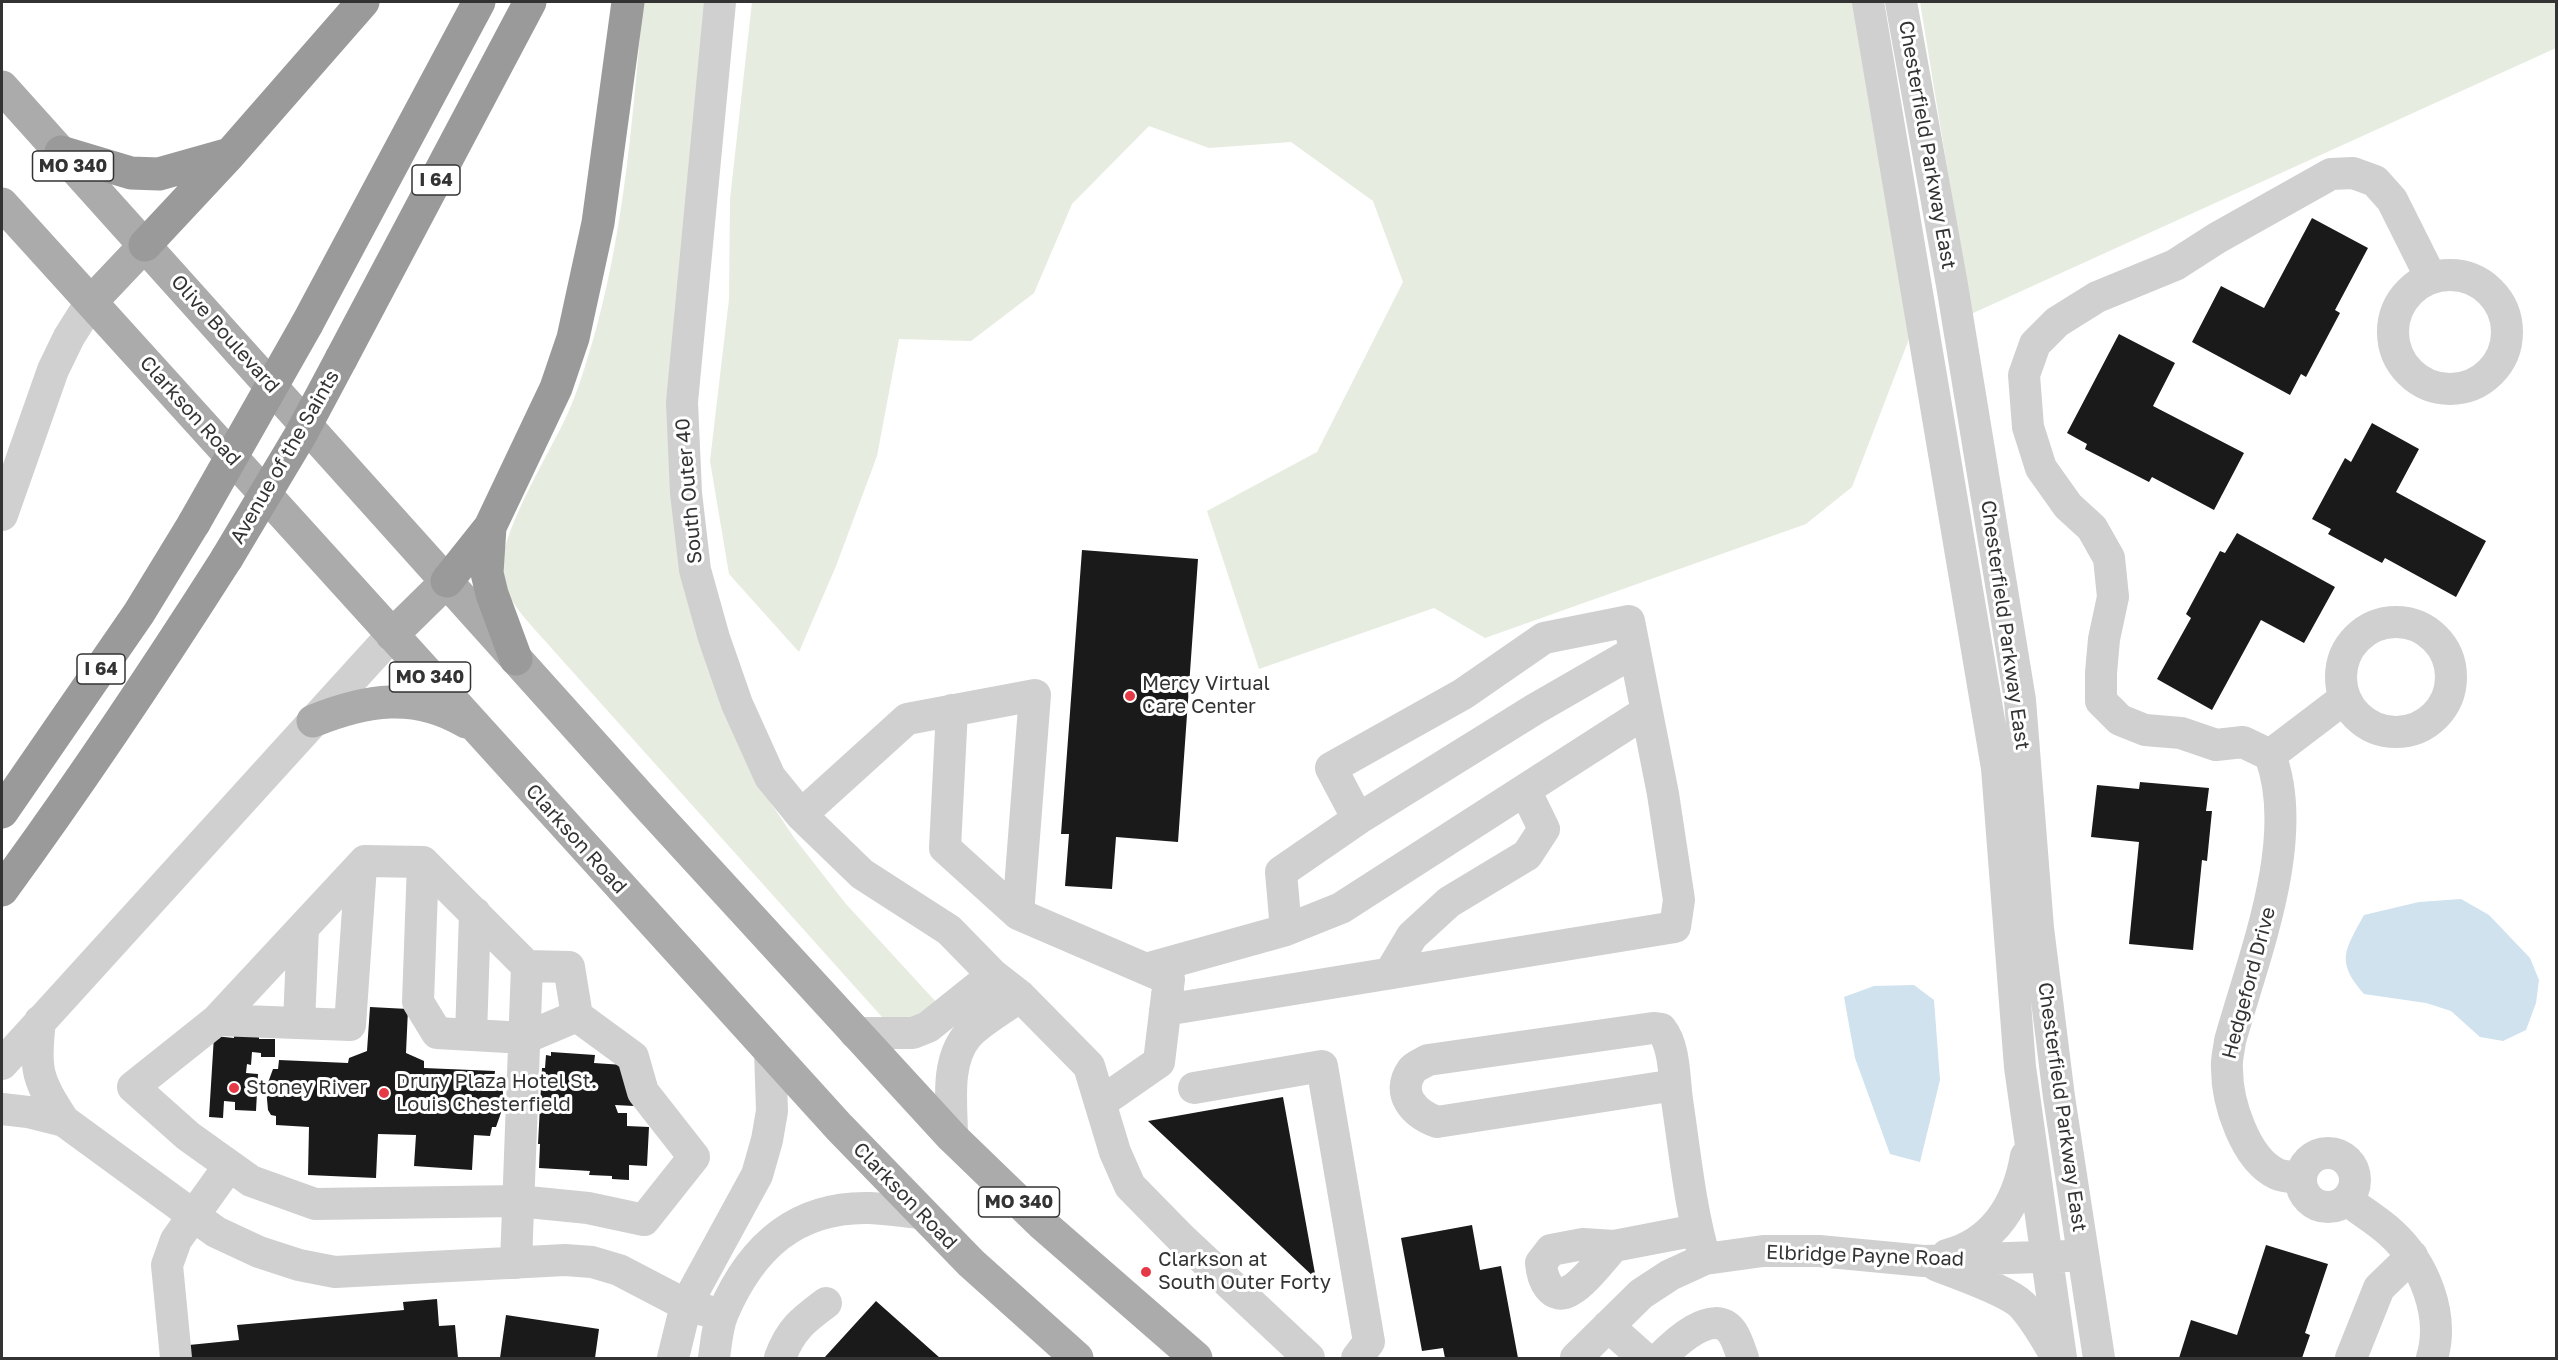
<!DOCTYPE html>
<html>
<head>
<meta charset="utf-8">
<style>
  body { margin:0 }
  #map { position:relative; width:2558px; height:1360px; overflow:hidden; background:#fff; font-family:"Golos Text",sans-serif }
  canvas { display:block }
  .frame { position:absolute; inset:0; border:3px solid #333; pointer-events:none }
</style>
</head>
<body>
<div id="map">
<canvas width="2558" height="1360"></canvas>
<div class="frame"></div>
</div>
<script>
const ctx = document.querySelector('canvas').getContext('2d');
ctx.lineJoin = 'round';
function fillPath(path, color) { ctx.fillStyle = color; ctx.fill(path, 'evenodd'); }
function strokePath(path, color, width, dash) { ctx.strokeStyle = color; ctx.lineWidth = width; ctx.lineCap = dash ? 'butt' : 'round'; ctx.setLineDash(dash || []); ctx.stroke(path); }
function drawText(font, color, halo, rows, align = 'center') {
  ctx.font = font + ' "Golos Text",sans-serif'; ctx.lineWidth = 6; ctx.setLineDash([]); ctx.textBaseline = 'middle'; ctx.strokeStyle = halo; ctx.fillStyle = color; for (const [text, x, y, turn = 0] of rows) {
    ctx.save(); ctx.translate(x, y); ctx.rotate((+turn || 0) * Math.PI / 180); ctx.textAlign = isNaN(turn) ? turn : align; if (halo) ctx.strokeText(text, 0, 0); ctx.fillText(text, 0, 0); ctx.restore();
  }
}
const green = new Path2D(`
  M643,2H707L672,390L756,781L795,839L846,904L937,1003L899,1036L554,651C536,629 505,603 502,573C499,533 550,453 567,415C579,389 587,360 595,333C625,225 633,113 643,2Z
  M752,2H1853L1909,339L1852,487L1806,524L1485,638L1434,608L1259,669L1207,511L1317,452L1403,282L1373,201L1291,142L1209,148L1149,126L1072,204L1034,293L971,341L899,339L877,456L836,566L799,652L729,574L710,461L729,299L730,199Z
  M1920,2H2556V48L1971,314Z`);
const water = new Path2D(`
  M2461,899L2489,915L2530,958L2539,980L2536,1003L2526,1030L2503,1041L2480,1037L2451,1011L2426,1003L2364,994C2335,961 2345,950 2364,915L2419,902Z
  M1914,985L1934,1000L1940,1080L1920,1162L1890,1154L1855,1058L1844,997L1874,986Z`);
const building = new Path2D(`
  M2312,218L2368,248L2335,310L2340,313L2306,377L2301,374L2290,395L2192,342L2221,286L2264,308Z
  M2119,334L2175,363L2153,406L2244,453L2214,510L2152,477L2149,482L2085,449L2087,444L2067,433Z
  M2372,423L2419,449L2396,492L2486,541L2456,597L2385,558L2382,563L2328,534L2331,529L2312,519L2345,458L2351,462Z
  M2237,533L2335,587L2304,643L2261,620L2212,710L2157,679L2191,618L2186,614L2220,551L2225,553Z
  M1082,550L1198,559L1178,842L1116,837L1112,889L1065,886L1069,834H1061Z
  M2140,782L2209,788L2206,811H2212L2207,861L2202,860L2193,950L2129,944L2139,842L2091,837L2097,785L2139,789Z
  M370,1007L408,1009L406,1053L424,1061V1068L495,1071L494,1079H499L503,1092V1107L496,1127H492L490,1136L474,1135L472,1170L414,1166L416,1135L378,1134L376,1178L308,1175L309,1127L276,1125V1116L271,1115L268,1110L266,1088L273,1069H278L279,1060L348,1063L349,1058L367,1051Z
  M234,1034L259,1035V1039H275V1057H261V1053L252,1052L251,1065L247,1064L246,1073L258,1074L256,1111L235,1110V1102L224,1101L223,1118L209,1117L214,1036L234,1038Z
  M551,1052L595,1055L594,1063L623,1065L634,1106L615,1105L618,1113H627V1126L649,1127L647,1166L629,1165V1180L612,1179V1176L589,1175L590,1171L539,1168L540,1144H538L542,1068H545L546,1055L551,1056Z
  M1283,1097L1316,1279L1148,1121Z
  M1472,1225L1480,1270L1501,1266L1518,1358H1445L1443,1348L1422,1351L1401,1238Z
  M2266,1245L2328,1264L2305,1333L2310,1335L2302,1358H2179L2191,1320L2237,1335Z
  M437,1299L439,1326L455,1325L458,1358H190L189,1345L239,1340L237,1325L404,1310L403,1302Z
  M876,1301L940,1358H824Z
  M506,1315L599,1329L595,1358H500Z`);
const minor = new Path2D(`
  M720,2L682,402L686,493L695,570L714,638L737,704L770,777L801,815L862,874L949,930L993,975L1020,996L1089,1066L1115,1152L1130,1186L1181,1238L1309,1358
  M1868,2L1997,768L2020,1067L2061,1358
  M1901,2L1952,285L2020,700L2038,928L2059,1097L2099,1358
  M2393 332a57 57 0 1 1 114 0a57 57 0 1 1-114 0Z
  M2,515L53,370L69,337L91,302
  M2341 677a55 55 0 1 1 110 0a55 55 0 1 1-110 0Z
  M952,710L945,848L1018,914
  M2270,755L2243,742L2216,745L2181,733L2145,730L2120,720L2101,701V673L2104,639L2113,597L2109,558L2092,528L2068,506L2041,468L2028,427L2024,375L2035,344L2057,322L2097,297L2175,265L2217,238L2331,174L2353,173L2375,181L2392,200L2431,278
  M2270,755C2302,839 2253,958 2230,1041C2229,1050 2226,1060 2227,1069C2227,1102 2245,1159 2277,1174C2284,1177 2294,1177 2300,1178
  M2270,755L2345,698
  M801,815L907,719L1035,695L1018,914L1169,979L1159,1062L1100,1103
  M1358,819L1535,709L1634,652
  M423,862L418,1002L437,1033L525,1038L577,1016L633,1057L643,1092L694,1157L644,1220L588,1208L518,1201L315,1204L251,1181L188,1136L133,1087L217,1020L365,861L423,862L527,966C524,1065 520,1164 516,1263
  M1286,930L1341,908L1646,712
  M527,966L569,967L577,1016
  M1146,969L1286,930L1281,872L1358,819L1331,768L1463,694L1544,638L1629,621L1663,794L1679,900L1675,927L1165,1010
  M1390,973L1412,936L1449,902L1527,855L1544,829L1525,790
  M217,1020L350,1025L361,866
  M40,1021C34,1071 37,1079 64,1121L216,1232L259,1252L299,1265L335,1272L565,1260L592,1262L619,1270L686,1305L722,1315
  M299,1023L303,928
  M855,1033H913L928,1027L993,975
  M471,1035L475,913
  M2,1064L392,635
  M1675,1085L1437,1122C1415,1114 1395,1094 1412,1070C1415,1066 1423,1063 1428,1060L1653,1028L1661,1029C1675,1046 1674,1078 1677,1100C1685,1153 1690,1208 1705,1259
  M1194,1088L1322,1066L1369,1342L1357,1358
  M2,1109L28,1112L64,1121
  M952,1137C952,1105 945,1063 967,1036C979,1022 1005,1008 1020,996
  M2301 1180a27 27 0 1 1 54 0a27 27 0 1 1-54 0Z
  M2347,1200C2361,1211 2378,1221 2391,1233C2424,1263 2445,1315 2432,1358
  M1614,1246C1603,1258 1584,1283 1571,1290C1551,1303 1542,1278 1541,1263L1551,1250L1583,1244L1614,1246L1697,1230
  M1947,1255C1996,1242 2018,1202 2026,1156
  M1936,1265C1957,1274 2007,1290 2022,1305C2036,1320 2046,1339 2056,1356
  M1608,1326L1644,1358
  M176,1358L167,1265L176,1240L229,1166
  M673,1358L686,1305L757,1175L767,1140L772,1111L770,1051
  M714,1358C716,1344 717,1327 723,1313C751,1248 795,1206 870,1208C887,1209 904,1211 920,1213
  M780,1358C790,1330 803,1320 826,1303
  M1576,1358L1641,1294L1670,1275L1705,1259L1763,1251H1819L1924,1261L2066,1256
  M1660,1358C1674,1344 1713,1306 1732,1332C1737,1339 1740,1350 1743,1358
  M2351,1358L2379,1288L2412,1256`);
const major = new Path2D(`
  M2,87L651,809L952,1137L1041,1223L1196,1358
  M2,204L839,1127L971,1263L1077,1358
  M91,302L145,245
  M392,635L447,581
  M313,721C365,700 415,691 466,722`);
const highway = new Path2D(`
  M61,152L131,173L159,174L230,154
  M145,245L230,154L363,2
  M307,324L479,2
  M341,359L530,2
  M490,527L487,573L492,594L516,659
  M447,581L490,527L556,388L573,338L598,223L628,2
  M2,812L139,613L194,523
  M2,890C81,782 155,671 227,558`);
const highwayBridge = new Path2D(`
  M194,523L307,324
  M227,558L301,434L341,359`);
const markers = [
  [1130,696,6,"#e63946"],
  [234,1088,6,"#e63946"],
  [384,1093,6,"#e63946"],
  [1146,1272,6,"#e63946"]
];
const shields = [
  [73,166,81],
  [436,180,48],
  [101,669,48],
  [430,677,81],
  [1019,1202,81]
];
const shieldNames = [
  ["MO 340",73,166],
  ["I 64",436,180],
  ["I 64",101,669],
  ["MO 340",430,677],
  ["MO 340",1019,1202]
];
const streetNames = [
  ["Chesterfield Parkway East",1927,145,80],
  ["Olive Boulevard",225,334,48],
  ["Clarkson Road",190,411,48],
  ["Avenue of the Saints",285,457,-60],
  ["South Outer 40",689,491,-95],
  ["Chesterfield Parkway East",2005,625,82],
  ["Clarkson Road",576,839,48],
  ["Hedgeford Drive",2249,983,-75],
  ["Chesterfield Parkway East",2062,1107,82],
  ["Clarkson Road",905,1196,46],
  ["Elbridge Payne Road",1865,1256,2]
];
const poiNames = [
  ["Mercy Virtual",1142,684],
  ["Care Center",1142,707],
  ["Drury Plaza Hotel St.",396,1082],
  ["Louis Chesterfield",396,1105],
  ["Stoney River",246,1088],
  ["Clarkson at",1158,1260],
  ["South Outer Forty",1158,1283]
];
fillPath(green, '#e6ecdf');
fillPath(water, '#cfe2ee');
fillPath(building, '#1a1a1a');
strokePath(minor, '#d0d0d0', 32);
strokePath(major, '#ababab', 33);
strokePath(highway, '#9a9a9a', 33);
strokePath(highwayBridge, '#9a9a9a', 33);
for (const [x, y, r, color] of markers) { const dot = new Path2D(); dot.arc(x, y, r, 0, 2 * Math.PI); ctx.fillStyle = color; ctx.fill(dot); strokePath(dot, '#fff', 2); }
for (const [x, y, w] of shields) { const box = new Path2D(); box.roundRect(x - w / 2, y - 15, w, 30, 4.5); ctx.fillStyle = '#fff'; ctx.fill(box); strokePath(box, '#333', 1.5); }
drawText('bold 18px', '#333', null, shieldNames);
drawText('20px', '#333', '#fff', streetNames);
drawText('20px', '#333', '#fff', poiNames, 'left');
</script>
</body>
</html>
